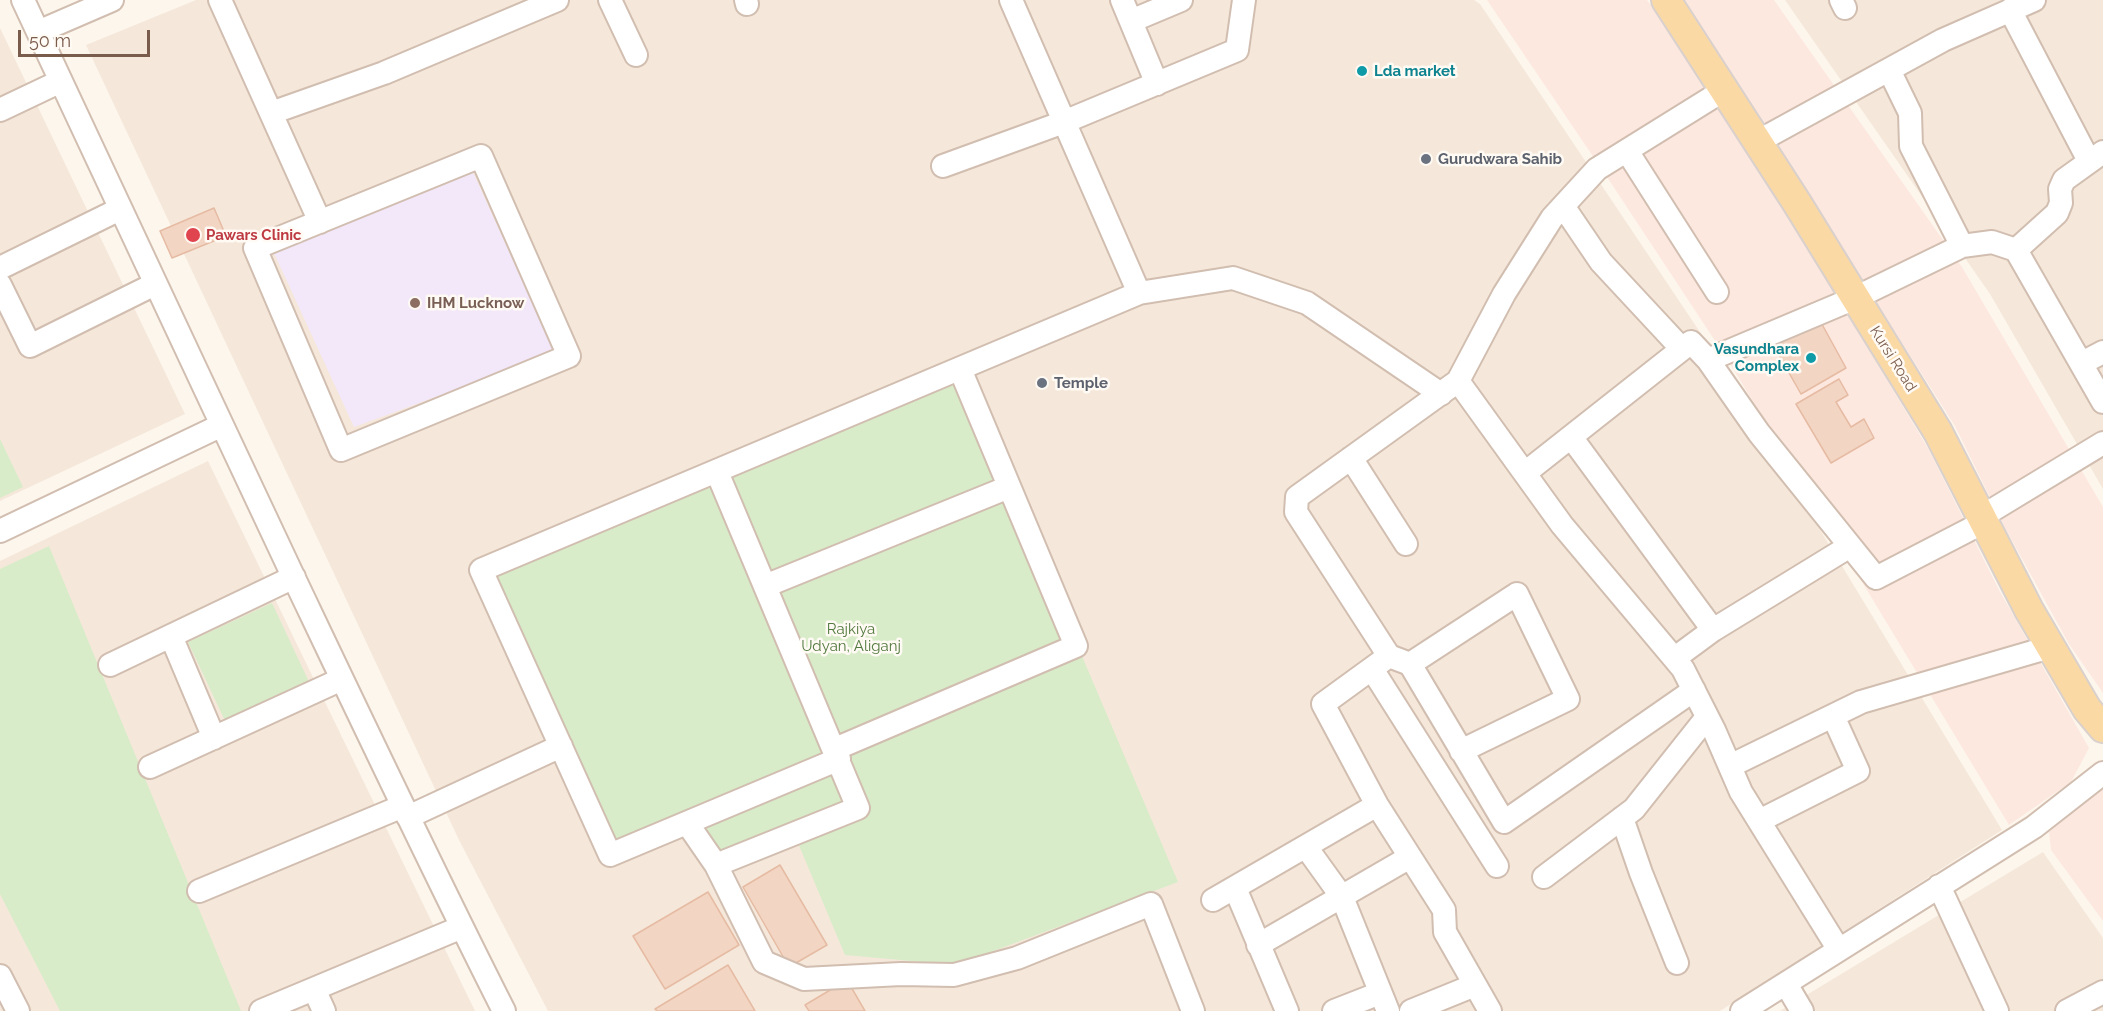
<!DOCTYPE html>
<html>
<head>
<meta charset="utf-8">
<style>
  body { margin:0 }
  #map { position:relative; width:2103px; height:1011px; overflow:hidden; background:#fdf6ec; font-family:Raleway,sans-serif }
  canvas { display:block }
  .scale { position:absolute; left:18px; top:30px; width:132px; height:27px; box-sizing:border-box; border:3px solid #7a5c4d; border-top:0; padding-left:8px; font-size:18px; line-height:21px; white-space:nowrap; color:#7a5c4d; -webkit-text-stroke:4px #fffaf3; paint-order:stroke }
</style>
</head>
<body>
<div id="map">
<canvas width="2103" height="1011"></canvas>
<div class="scale">50 m</div>
</div>
<script>
const ctx = document.querySelector('canvas').getContext('2d');
ctx.lineJoin = 'round';
function fillPath(path, color) { ctx.fillStyle = color; ctx.fill(path, 'evenodd'); }
function strokePath(path, color, width, dash) { ctx.strokeStyle = color; ctx.lineWidth = width; ctx.lineCap = dash ? 'butt' : 'round'; ctx.setLineDash(dash || []); ctx.stroke(path); }
function drawText(font, color, halo, rows, align = 'center') {
  ctx.font = font + ' Raleway,sans-serif'; ctx.lineWidth = 5; ctx.setLineDash([]); ctx.textBaseline = 'middle'; ctx.strokeStyle = halo; ctx.fillStyle = color; for (const [text, x, y, turn = 0] of rows) {
    ctx.save(); ctx.translate(x, y); ctx.rotate((+turn || 0) * Math.PI / 180); ctx.textAlign = isNaN(turn) ? turn : align; if (halo) ctx.strokeText(text, 0, 0); ctx.fillText(text, 0, 0); ctx.restore();
  }
}
const residential = new Path2D(`
  M196,0H1474L1480,4L1702,335L2002,830L1720,1011H548L459,840L86,45Z
  M1785,0H2103V489L1990,294Z
  M0,28L185,414L0,501Z
  M208,461L475,1011H0V561Z
  M2043,852L2103,938V1011H1780Z`);
const commercial = new Path2D(`
  M1487,0H1647L1698,71L1816,261L1929,450L1999,590L2089,748L2071,782L2009,825L1729,362L1607,177Z
  M1683,0H1774L1962,267L2103,507V693L2069,644L2005,528L1955,426Z
  M2103,788V921L2051,850L2049,832Z`);
const education = new Path2D(`
  M472,170L555,353L354,427L274,253Z`);
const green = new Path2D(`
  M960,369L1178,882L956,965L845,955L798,843L716,865L686,823L610,855L481,570Z
  M0,439L23,487L0,498Z
  M49,546L241,1011H60L0,894V569Z
  M272,603L310,684L226,723L188,642Z`);
const building = new Path2D(`
  M214,208L226,236L172,258L160,231Z
  M1818,317L1846,368L1801,394L1772,343Z
  M1839,379L1848,395L1836,402L1851,427L1864,419L1874,438L1831,463L1796,404Z
  M780,865L827,945L789,967L743,887Z
  M708,892L739,945L665,989L633,936Z
  M728,965L755,1011H657L655,1009Z
  M847,980L865,1011H809L805,1005Z`);
const minor = new Path2D(`
  M23,0C112,192 203,384 293,576C362,721 431,867 504,1011
  M220,0L320,222
  M610,0L636,55
  M746,0L747,4
  M1011,0L1139,293
  M1122,0L1157,84
  M1841,0L1845,8
  M2010,10L2089,161
  M1131,21L1181,0
  M38,32L112,0
  M1889,70L1910,113L1911,146L1962,246
  M0,110L61,81
  M271,113L384,73L557,0
  M1757,142L1943,40L2034,0
  M1627,151L1717,292
  M481,156L569,356L341,450L255,248Z
  M943,166L1064,122L1237,50L1244,0
  M1563,206L1601,262L1682,349
  M2016,250L2057,213L2061,203L2060,189L2064,180L2103,152
  M0,268L120,209
  M0,285L30,346L155,284
  M1708,360L1855,298L1962,246L1992,242L2016,250L2103,402
  M2082,363L2103,352
  M1458,381L1562,525L1683,669L1714,730L1741,792L1839,950
  M1571,437L1713,630
  M1351,458L1406,544
  M1525,473L1691,342L1708,360L1759,433L1876,578L1984,522
  M1981,517L2103,443
  M0,531L222,425
  M765,586L1009,487
  M171,636L214,738
  M1389,656L1323,704L1377,805L1444,910L1445,932L1490,1011
  M1675,658L1713,630L1850,546
  M1410,664L1504,822L1694,690
  M110,665L294,577
  M1372,669L1497,866
  M835,749L1076,646L960,369
  M1461,751L1568,699L1517,594L1410,664L1389,656L1296,512L1297,497L1458,381L1504,294L1552,218L1597,169L1724,90
  M839,759L610,855L481,570L1139,293L1233,278L1307,303L1441,394
  M1730,766L1861,702L2050,647
  M150,767L342,679
  M408,817L561,746
  M1622,818L1641,873L1677,963
  M1759,821L1858,771L1833,716
  M687,823L716,865L764,962L804,979L901,974L954,975L1017,958L1151,904L1193,1011
  M1306,847L1342,897L1388,1011
  M716,865L858,808L717,472
  M1544,877L1634,809L1707,717
  M1939,886L1997,1011
  M1235,888L1287,1011
  M199,891L403,806
  M1213,900L1377,805
  M1258,945L1410,857
  M0,976L18,1011
  M1786,984L1802,1011
  M314,989L324,1011
  M261,1011L462,927
  M1334,1011L1380,993
  M1411,1011L1475,985
  M1742,1011L2034,827L2103,773
  M2067,1011L2103,992`);
const major = new Path2D(`
  M1666,0L1797,203L1938,432L2029,610L2087,709L2103,728`);
const markers = [
  [1362,71,6,"#0f9aa8"],
  [1426,159,6,"#6b7280"],
  [193,235,8,"#e0444e"],
  [415,303,6,"#8d6e63"],
  [1811,358,6,"#0f9aa8"],
  [1042,383,6,"#6b7280"]
];
const cultureNames = [
  ["Lda market",1374,71],
  ["Vasundhara",1799,349,"right"],
  ["Complex",1799,366,"right"]
];
const worshipNames = [
  ["Gurudwara Sahib",1438,159],
  ["Temple",1054,383]
];
const healthNames = [
  ["Pawars Clinic",206,235]
];
const educationNames = [
  ["IHM Lucknow",427,303]
];
const streetNames = [
  ["Kursi Road",1893,359,58]
];
const parkNames = [
  ["Rajkiya",851,629],
  ["Udyan, Aliganj",851,646]
];
fillPath(residential, '#f5e8da');
fillPath(commercial, '#fde8e0');
fillPath(education, '#f3e8fa');
fillPath(green, '#d8ecc9');
fillPath(building, '#f3d5c3');
strokePath(building, '#e6bba3', 1.5);
strokePath(minor, '#d1beb0', 26);
strokePath(major, '#dad1cd', 32);
strokePath(minor, '#fff', 22);
strokePath(major, '#fbd9a5', 28);
for (const [x, y, r, color] of markers) { const dot = new Path2D(); dot.arc(x, y, r, 0, 2 * Math.PI); ctx.fillStyle = color; ctx.fill(dot); strokePath(dot, '#fffaf3', 2); }
drawText('bold 15px', '#0d838f', '#fffaf3', cultureNames, 'left');
drawText('bold 15px', '#5b616d', '#fffaf3', worshipNames, 'left');
drawText('bold 15px', '#be3a42', '#fffaf3', healthNames, 'left');
drawText('bold 15px', '#785e54', '#fffaf3', educationNames, 'left');
drawText('15px', '#7a5c4d', '#fffaf3', streetNames);
drawText('15px', '#537a41', '#fffaf3', parkNames);
</script>
</body>
</html>
